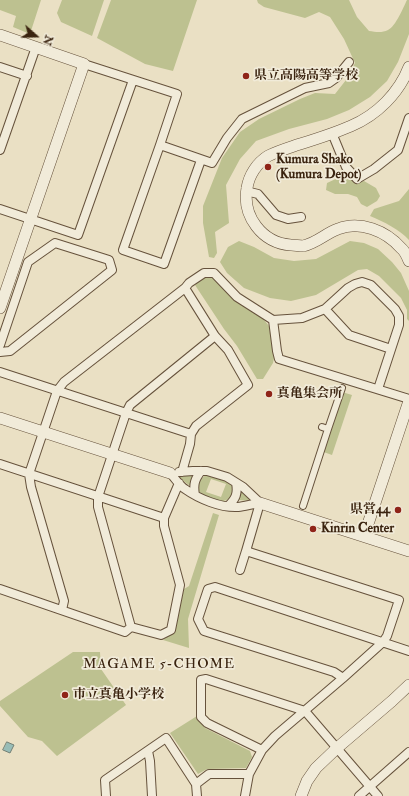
<!DOCTYPE html>
<html>
<head>
<meta charset="utf-8">
<style>
  body { margin:0 }
  #map { position:relative; width:409px; height:796px; overflow:hidden; background:#eae0c4; font-family:"IM FELL Double Pica",serif }
  canvas { display:block }
  .north { position:absolute; left:16px; top:16px; width:40px; height:40px; -webkit-text-stroke:3px #f1ebd9; paint-order:stroke; rotate:110deg; font-size:11px; font-weight:700; line-height:16px; text-align:center; color:#3a230f }
  .north::after { content:''; display:block; margin:auto; width:14px; height:18px; background:#3a230f; clip-path:polygon(50% 0,100% 100%,50% 72%,0 100%) }
</style>
</head>
<body>
<div id="map">
<canvas width="409" height="796"></canvas>
<div class="north">N</div>
</div>
<script>
const ctx = document.querySelector('canvas').getContext('2d');
ctx.lineJoin = 'round';
function fillPath(path, color) { ctx.fillStyle = color; ctx.fill(path, 'evenodd'); }
function strokePath(path, color, width, dash) { ctx.strokeStyle = color; ctx.lineWidth = width; ctx.lineCap = dash ? 'butt' : 'round'; ctx.setLineDash(dash || []); ctx.stroke(path); }
function drawText(font, color, halo, rows, align = 'center') {
  ctx.font = font + ' "IM FELL Double Pica","Noto Serif JP",serif'; ctx.lineWidth = 3.5; ctx.setLineDash([]); ctx.textBaseline = 'middle'; ctx.strokeStyle = halo; ctx.fillStyle = color; for (const [text, x, y, turn = 0] of rows) {
    ctx.save(); ctx.translate(x, y); ctx.rotate((+turn || 0) * Math.PI / 180); ctx.textAlign = isNaN(turn) ? turn : align; if (halo) ctx.strokeText(text, 0, 0); ctx.fillText(text, 0, 0); ctx.restore();
  }
}
const green = new Path2D(`
  M0,0H41L30,34L13,27L16,16L0,10Z
  M62,0H104L92,36L61,22L57,13Z
  M111,0H197L173,71L145,64L97,38Z
  M257,0H349L357,17L369,31C376,32 382,33 388,30C396,26 403,8 407,0H409V34L398,62L387,81L370,97L349,110L327,119L289,129L256,141L240,159L226,185L229,223L215,232L217,253L214,258L209,257L203,223V206L222,158L240,132L259,119L300,99L315,93L335,94L346,80L355,63L344,39L330,17L319,12L305,18L264,7L258,3Z
  M340,177H349L357,182L364,181L376,188L380,196L377,201L367,207L361,204L357,197L348,194H335L326,190L327,183Z
  M409,189V240C399,229 384,222 370,216L374,209L399,201Z
  M239,241L254,247L274,258L294,261L316,259L350,241L364,243L378,249L392,262L401,273L409,291V321L407,319V310L401,298L379,276L367,269L358,270L316,295L291,301L270,298L244,288L227,273L220,262L228,247Z
  M204,276H213L233,299L260,315L265,321L269,326L274,358L273,363L263,379H257L237,346L224,329L195,285Z
  M342,392L352,395L332,455L318,450L337,393Z
  M177,474L193,475L194,476L192,478L190,485H189L177,476Z
  M210,474L232,483L234,492L229,499L221,502L203,495L200,493L198,489L199,480L206,475ZM211,479L226,484L221,497L206,492Z
  M241,490L252,501L238,500Z
  M213,513L219,515L188,619L189,648L163,640L174,632L184,589L189,586Z
  M73,652H100L101,669L126,705L57,756L42,741L28,737L0,706V701Z
  M197,716L205,728L250,751L252,757L246,768L207,769L198,774L170,733Z`);
const water = new Path2D(`
  M7,742L14,745L10,753L3,750Z`);
const pedestrian = new Path2D(`
  M328,429L342,388
  M303,506L328,429L322,427`);
const minor = new Path2D(`
  M84,64L177,94L160,145L123,250L164,264L201,160
  M0,67L27,76
  M332,133L346,167L357,179L374,169L398,150L409,118
  M160,145L212,163L227,138L242,119L305,88L329,83L336,78L349,62
  M0,150L36,47
  M246,191L258,194L276,215L288,219L301,217
  M0,209L78,235L133,80
  M325,309L349,335L391,349
  M273,320L302,318L325,309L348,288L355,284L362,282L371,285L395,309L399,316V325L378,389
  M0,345L28,262L55,243L109,260L112,270L10,351L0,352
  M0,372L191,434
  M0,464L164,518
  M179,472L193,471H207L227,477L243,487L260,503
  M182,472L190,444L191,434L196,426L248,385L228,350L215,336L185,288
  M170,473C175,478 179,485 185,489C199,499 221,508 238,507C245,506 253,504 260,503
  M195,495C193,484 195,479 201,471
  M228,506C236,499 238,493 236,483
  M240,570L246,551
  M0,589L125,632L131,627L161,635L171,630L180,585L164,526V518L179,483
  M62,610L64,601L31,487L29,474L57,391L64,382L185,288L189,283L204,273H214L237,297L273,320L277,351L279,359L409,399
  M131,627L98,507V497L126,413L130,405L215,336
  M343,678L334,672L204,631L198,619L208,589L215,587L409,651
  M262,750L207,723L201,717V680L206,679L305,711L378,796
  M148,751L150,761L152,796
  M196,784L209,774H249
  M106,796L105,780L166,738L196,784L197,796
  M245,796L249,774L262,750L275,736L343,678L383,642L387,636L399,600L246,551L260,503
  M359,796L409,752`);
const tertiary = new Path2D(`
  M0,35L84,64L0,308
  M409,67C399,93 377,115 351,126C333,134 313,140 294,146C285,149 276,152 268,156C257,163 249,175 247,188C242,216 262,243 291,245C295,245 299,246 303,246C317,243 326,233 338,229C360,220 386,231 401,248C405,251 407,256 409,261
  M0,418L170,473
  M260,503L409,551
  M364,536L409,401
  M301,796L307,781L316,768L337,748L392,701L409,685`);
const markers = [
  [246,76,4,"#8f2418"],
  [268,167,4,"#8f2418"],
  [269,394,4,"#8f2418"],
  [398,510,4,"#8f2418"],
  [313,529,4,"#8f2418"],
  [65,695,4,"#8f2418"]
];
const poiNames = [
  ["県立高陽高等学校",254,76],
  ["Kumura Shako",276,160],
  ["(Kumura Depot)",276,175],
  ["真亀集会所",277,394],
  ["県営44",390,510,"right"],
  ["Kinrin Center",321,529],
  ["市立真亀小学校",73,695]
];
const neighbourhoodNames = [
  ["MAGAME 5-CHOME",159,665]
];
fillPath(green, '#bdc190');
fillPath(water, '#98bdb7');
strokePath(water, '#727f74', 1);
strokePath(pedestrian, '#66523c', 8);
strokePath(minor, '#66523c', 10);
strokePath(tertiary, '#66523c', 12);
strokePath(pedestrian, '#f1ebd9', 6);
strokePath(minor, '#f1ebd9', 8);
strokePath(tertiary, '#f1ebd9', 11);
for (const [x, y, r, color] of markers) { const dot = new Path2D(); dot.arc(x, y, r, 0, 2 * Math.PI); ctx.fillStyle = color; ctx.fill(dot); strokePath(dot, '#f1ebd9', 1.5); }
drawText('bold 13px', '#3a230f', '#f1ebd9', poiNames, 'left');
ctx.letterSpacing = '1px';
drawText('14px', '#3a230f', '#f1ebd9', neighbourhoodNames);
ctx.letterSpacing = '0px';
</script>
</body>
</html>
